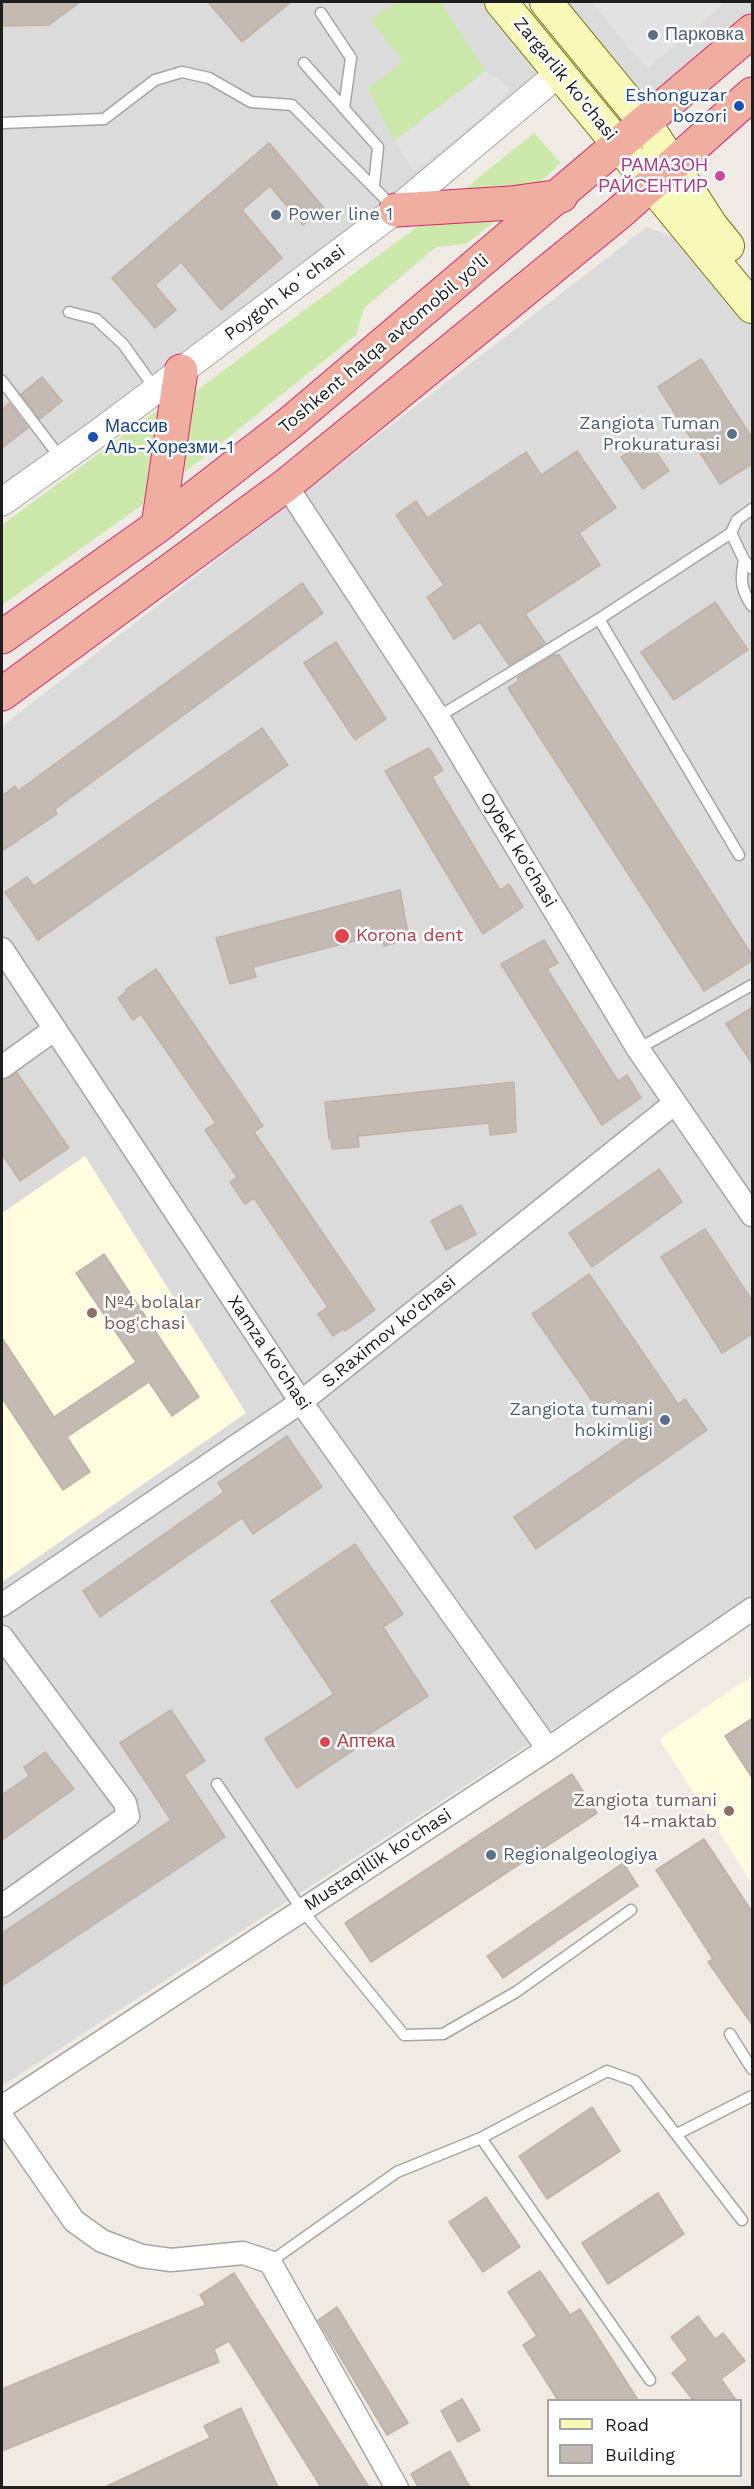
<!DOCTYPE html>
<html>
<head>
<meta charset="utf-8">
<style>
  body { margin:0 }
  #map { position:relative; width:754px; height:2489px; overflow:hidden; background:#efebe4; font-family:"Work Sans",sans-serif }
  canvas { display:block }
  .frame { position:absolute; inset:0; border:3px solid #1e1e1e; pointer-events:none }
  .legend { position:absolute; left:547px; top:2399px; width:195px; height:78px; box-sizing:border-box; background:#fff; border:2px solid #a5a5a5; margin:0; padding:8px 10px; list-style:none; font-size:18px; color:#1e1e1e }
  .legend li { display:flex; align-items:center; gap:12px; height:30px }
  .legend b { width:30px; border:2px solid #a5a5a5 }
</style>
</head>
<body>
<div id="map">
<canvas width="754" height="2489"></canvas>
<div class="frame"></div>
<ul class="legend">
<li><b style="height:8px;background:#f8f9b9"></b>Road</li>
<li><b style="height:16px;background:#c4bab4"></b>Building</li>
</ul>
</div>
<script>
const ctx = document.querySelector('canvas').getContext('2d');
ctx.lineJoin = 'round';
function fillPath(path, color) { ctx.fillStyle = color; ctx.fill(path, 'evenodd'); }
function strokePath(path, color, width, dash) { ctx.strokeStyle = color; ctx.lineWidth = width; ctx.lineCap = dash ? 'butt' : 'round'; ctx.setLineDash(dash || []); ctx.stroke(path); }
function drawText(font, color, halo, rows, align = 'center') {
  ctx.font = font + ' "Work Sans",sans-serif'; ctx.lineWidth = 5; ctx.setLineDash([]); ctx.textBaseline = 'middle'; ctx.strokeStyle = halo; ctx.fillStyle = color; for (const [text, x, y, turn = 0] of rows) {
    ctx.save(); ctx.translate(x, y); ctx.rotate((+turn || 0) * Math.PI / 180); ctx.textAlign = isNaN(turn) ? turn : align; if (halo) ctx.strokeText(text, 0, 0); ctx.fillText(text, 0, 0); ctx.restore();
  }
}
const residential = new Path2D(`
  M2,2H501L559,73L2,502Z
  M565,2H752V31L646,124L637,88Z
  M647,227L674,237L752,325V1600L2,2086V726Z`);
const education = new Path2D(`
  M85,1156L246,1413L2,1582V1213Z
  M752,1676V1883L659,1739Z`);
const grass = new Path2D(`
  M397,2H440L486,71L394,141L368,89L403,61L370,20Z
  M534,133L561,163L541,181L510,191L456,196Z
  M430,217L498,219L466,244L436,247L364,308L356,335L184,473L192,394Z
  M155,412L166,416L152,498L2,605V525Z`);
const parking = new Path2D(`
  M591,2H726L647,69Z
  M486,71L510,87L504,97L460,136L414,171L394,141Z`);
const building = new Path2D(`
  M2,2H80L49,25L2,26Z
  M208,2H291L242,42Z
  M269,143L324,208L303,225L270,186L242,210L282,258L221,310L181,262L155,285L176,310L155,328L112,278Z
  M701,359L753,439V463L720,484L658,387Z
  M42,377L62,401L40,419L21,394Z
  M9,403L28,428L2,448V410Z
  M647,439L669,471L643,489L621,457Z
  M577,451L616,508L579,533L600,565L525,614L545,643L509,665L480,622L454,639L427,597L444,585L396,515L416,501L427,518L526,452L541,475Z
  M302,583L323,613L55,809L57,814L2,851V796L15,786L18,791Z
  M715,602L748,650L674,700L641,652Z
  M336,642L386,719L355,740L304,663Z
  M554,655H559L753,957V960L704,991L508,688L519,681L517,678Z
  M262,728L288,765L38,940L5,892L27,877L34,886Z
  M429,748L443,770L432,777L500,890L509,884L523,907L483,934L385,771Z
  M400,890L409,939L384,946L381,934L253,967L256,977L230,984L216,938Z
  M544,940L558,963L547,969L618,1081L627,1075L641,1098L602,1125L501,964Z
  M156,969L263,1126L254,1132L375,1310L345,1331L343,1329L333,1336L318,1314L328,1307L254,1198L245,1204L230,1182L237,1177L205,1130L216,1123L141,1014L133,1020L118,998L126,992L125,990Z
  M753,1007V1065L726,1024Z
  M17,1073L69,1148L20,1181L2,1154V1080Z
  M514,1082L516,1132L490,1135L489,1123L358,1136L359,1147L332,1149L331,1139H329L325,1102Z
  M659,1169L682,1202L592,1267L569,1233Z
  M461,1205L476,1234L446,1250L431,1221Z
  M705,1229L753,1302V1333L722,1353L661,1257Z
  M104,1254L199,1397L172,1416L149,1382L67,1437L90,1472L63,1490L2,1398V1338L54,1417L136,1362L76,1273Z
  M589,1274L678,1404L685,1399L707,1430L536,1549L514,1517L638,1431L615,1398L598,1409L532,1314Z
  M287,1436L322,1487L253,1534L242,1518L100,1617L83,1591L224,1492L218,1483Z
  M355,1544L403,1614L383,1627L428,1696L357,1742L360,1746L297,1788L265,1739L334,1694L271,1601Z
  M171,1710L205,1761L184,1775L225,1837L2,1986V1933L171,1820L120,1743Z
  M753,1718V1779L725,1736Z
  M45,1752L74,1789L2,1840V1795L29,1776L24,1767Z
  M572,1774L597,1813L371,1962L345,1923Z
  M704,1839L753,1913V2026L708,1962L713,1959L656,1870Z
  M623,1863L638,1886L503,1978L487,1956Z
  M592,2107L620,2151L547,2199L519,2156Z
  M658,2193L684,2234L608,2284L582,2243Z
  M486,2197L520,2247L483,2272L449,2222Z
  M540,2271L570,2315L580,2309L638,2400H558L523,2345L537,2336L508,2292Z
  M234,2273L369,2487H321L229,2341L214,2349L219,2362L2,2451V2389L206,2305L200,2295Z
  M337,2307L408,2423L387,2435L318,2320Z
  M698,2316L715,2339L723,2333L745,2361L721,2379L736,2400H693L672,2373L688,2360L671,2337Z
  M462,2399L480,2430L458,2442L441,2411Z
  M241,2408L278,2487H105L210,2438L204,2426Z
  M450,2451L470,2487H418L411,2474Z`);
const service = new Path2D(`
  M321,13L351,58L344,108
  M304,63L378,147L374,185
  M2,123L104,119L155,80L182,72L209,78L251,102L292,105L394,208
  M69,312L96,319L123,344L156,390
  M2,381L62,460
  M752,509L737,520L731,533L744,560L752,569
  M744,560C740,579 741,590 752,606
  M599,619L739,855
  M438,717L599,619L731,533
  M638,1049L752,985
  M217,1784L302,1910L404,2035L443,2034L516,1992L631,1910
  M730,2034L752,2069
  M677,2134L752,2096
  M481,2138L650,2380
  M270,2262L397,2172L481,2138L607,2071L635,2081L742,2220`);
const minor = new Path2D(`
  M286,485L438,717L638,1049L752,1215
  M2,949L301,1402L548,1749
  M2,1067L55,1029
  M2,1605L301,1402L675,1103
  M2,1637L125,1803L128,1816L2,1906
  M2,2107L548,1749L752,1609
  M2,2117L74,2221L102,2241L142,2256L171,2260L243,2253L270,2262L397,2488`);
const tertiary = new Path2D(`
  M2,502L93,437L396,210L559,73`);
const secondary = new Path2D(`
  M501,2L752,307
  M546,2L646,124L711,225L728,246`);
const trunk = new Path2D(`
  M396,210L511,203L561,196
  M158,526L181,371
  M2,637L158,526L290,423L752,31
  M2,694L286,485L619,213L752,94`);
const markers = [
  [653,35,6,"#5c6f8a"],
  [739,106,6,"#1a4fb4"],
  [720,176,6,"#d1479c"],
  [276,215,6,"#5c6f8a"],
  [732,434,6,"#5c6f8a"],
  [93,437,6,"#1a4fb4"],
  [342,936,8,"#e0444e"],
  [92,1313,6,"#8d6e63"],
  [665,1420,6,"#5c6f8a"],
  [325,1742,6,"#e0444e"],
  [729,1811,6,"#8d6e63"],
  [491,1855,6,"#5c6f8a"]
];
const serviceNames = [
  ["Парковка",665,35],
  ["Power line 1",288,215],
  ["Zangiota Tuman",720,424,"right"],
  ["Prokuraturasi",720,445,"right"],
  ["Zangiota tumani",653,1410,"right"],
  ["hokimligi",653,1431,"right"],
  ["Regionalgeologiya",503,1855]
];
const streetNames = [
  ["Zargarlik ko'chasi",565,79,51],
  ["Poygoh koʻchasi",285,293,-37],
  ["Toshkent halqa avtomobil yo'li",384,344,-40],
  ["Oybek ko'chasi",518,850,59],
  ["S.Raximov ko'chasi",389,1332,-39],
  ["Xamza ko'chasi",269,1353,56],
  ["Mustaqillik ko'chasi",378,1860,-33]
];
const transitNames = [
  ["Eshonguzar",727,96],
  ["bozori",727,117],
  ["Массив",105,427,"left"],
  ["Аль-Хорезми-1",105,448,"left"]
];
const hotelNames = [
  ["РАМАЗОН",708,166],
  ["РАЙСЕНТИР",708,187]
];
const healthNames = [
  ["Korona dent",356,936],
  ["Аптека",337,1742]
];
const educationNames = [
  ["№4 bolalar",104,1303],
  ["bog'chasi",104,1324],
  ["Zangiota tumani",717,1801,"right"],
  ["14-maktab",717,1822,"right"]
];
fillPath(residential, '#dcdbdb');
fillPath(education, '#fffdde');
fillPath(grass, '#cce9ab');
fillPath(parking, '#e2e2e2');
fillPath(building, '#c4bab4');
strokePath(building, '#c1b1a7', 1.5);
strokePath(service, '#a5a5a5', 13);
strokePath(minor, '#a5a5a5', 25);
strokePath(tertiary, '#a5a5a5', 29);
strokePath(secondary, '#6d7406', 34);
strokePath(trunk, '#d8266b', 35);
strokePath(service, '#fff', 10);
strokePath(minor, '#fff', 22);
strokePath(tertiary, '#fff', 27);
strokePath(secondary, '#f8f9b9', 32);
strokePath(trunk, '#f0aea0', 33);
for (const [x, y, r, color] of markers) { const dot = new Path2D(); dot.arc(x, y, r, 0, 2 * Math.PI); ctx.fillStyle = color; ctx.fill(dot); strokePath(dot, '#fff', 2); }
drawText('18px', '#4e5e75', '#fff', serviceNames, 'left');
drawText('18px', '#1e1e1e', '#fff', streetNames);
drawText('18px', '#164399', '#fff', transitNames, 'right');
drawText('18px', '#b23c85', '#fff', hotelNames, 'right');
drawText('18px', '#be3a42', '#fff', healthNames, 'left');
drawText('18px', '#785e54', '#fff', educationNames, 'left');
</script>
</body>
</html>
